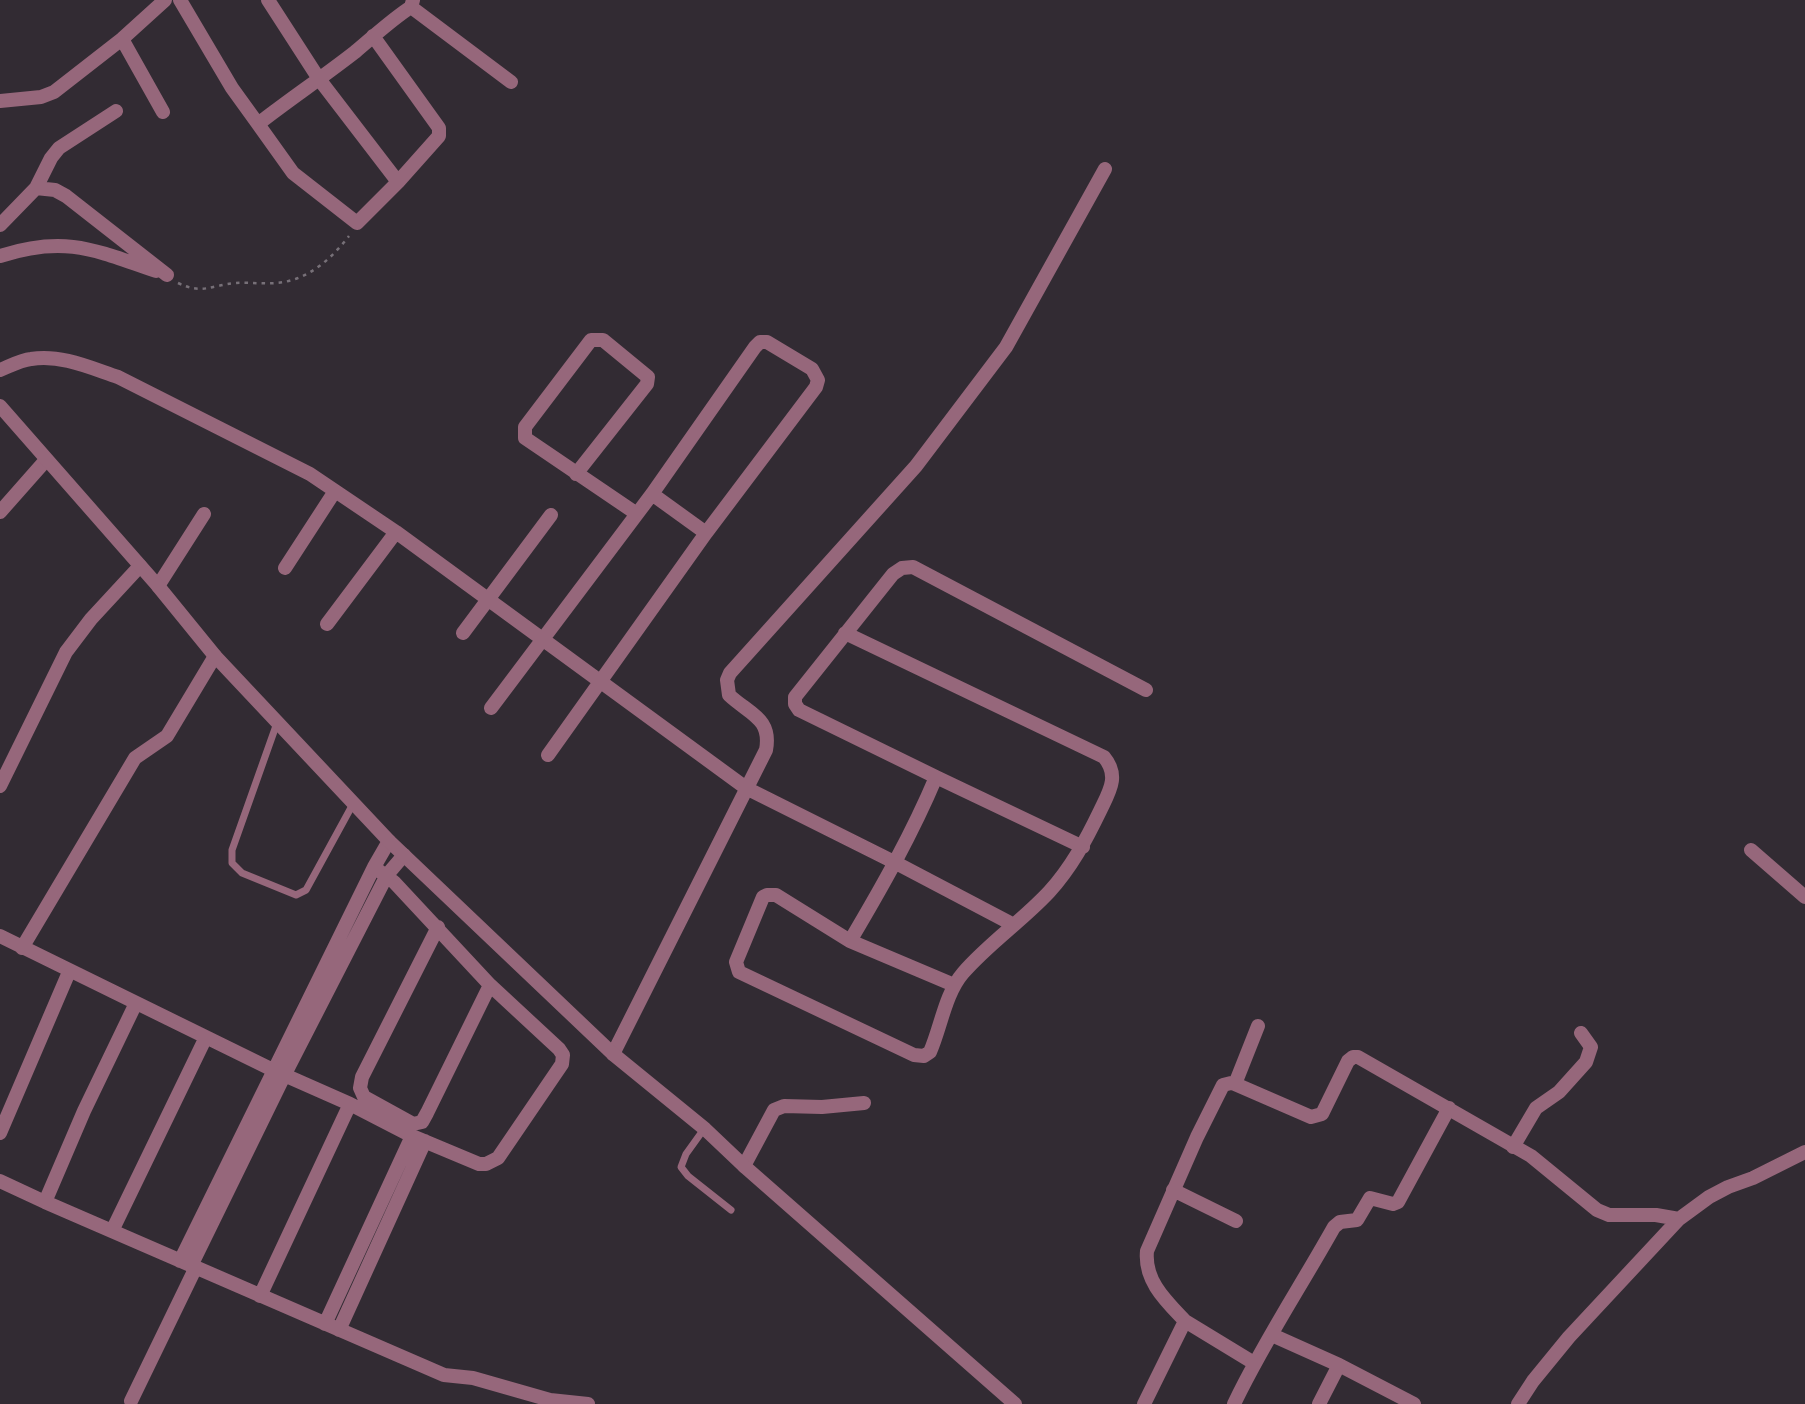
<!DOCTYPE html>
<html>
<head>
<meta charset="utf-8">
<style>
  body { margin:0 }
  canvas { display:block; background:#322b33 }
</style>
</head>
<body>
<canvas width="1805" height="1404"></canvas>
<script>
const ctx = document.querySelector('canvas').getContext('2d');
ctx.lineJoin = 'round';
function strokePath(path, color, width, dash) { ctx.strokeStyle = color; ctx.lineWidth = width; ctx.lineCap = dash ? 'butt' : 'round'; ctx.setLineDash(dash || []); ctx.stroke(path); }
const path = new Path2D(`
  M178,283C203,295 211,285 236,283C251,282 269,285 284,282C311,277 332,258 349,236`);
const service = new Path2D(`
  M277,723L232,850V863L242,873L296,895L306,890L353,804
  M704,1129L686,1154L681,1167L688,1176L731,1210`);
const minor = new Path2D(`
  M180,0L232,88L258,124
  M268,0L319,79L398,182
  M411,7L511,82
  M373,36L439,128V136L398,182L357,223L293,173L258,124C290,99 323,77 355,52C373,37 391,20 411,7L413,0
  M122,39L163,112
  M0,101L41,97L54,92L122,39L165,0
  M36,188L51,158L59,148L116,111
  M0,225L36,188L55,190L66,196L167,275
  M0,256C65,235 95,250 156,271
  M0,370C10,366 21,360 31,359C61,354 91,368 118,377L310,474L396,532L746,788L896,863L1012,924
  M576,474L647,384L648,377L603,340H591L525,427V438L637,514
  M652,494L706,533
  M0,512L46,460
  M285,568L335,491
  M158,586L204,514
  M327,624L396,532
  M463,633L551,515
  M845,633L1104,757C1120,776 1109,792 1100,811C1086,840 1071,868 1049,892C1022,921 989,943 963,973C945,994 941,1027 930,1052L924,1056L914,1055L739,972L736,962L763,897L767,895H776L850,941L954,985
  M491,708L652,494L755,347L760,342H767L812,369L818,380L816,387L706,533L548,755
  M936,777L1083,847
  M0,786L66,652L91,619L140,566
  M1751,850L1805,897
  M374,867L394,882L490,985L427,1113L422,1122L413,1124L364,1097L360,1088L362,1077L438,927
  M0,936L273,1070L350,1104
  M850,941C882,887 912,834 936,777L799,710L795,704V697L893,574L902,568L913,567L1146,690
  M22,948L135,758L167,736L215,656
  M613,1054L766,750C772,718 749,714 729,695L727,680L730,673L916,466L1006,347L1105,169
  M1235,1084L1258,1026
  M0,1133L69,972
  M1513,1147L1536,1108L1559,1092L1586,1062L1591,1047L1581,1033
  M744,1166L774,1110L784,1106L822,1107L864,1103
  M0,1181L45,1202L444,1375L473,1378L550,1400L588,1404
  M1173,1190L1236,1221
  M45,1202L84,1111L136,1003
  M112,1231L206,1037
  M180,1261L374,867L389,841
  M191,1266L285,1074L387,875L404,855
  M260,1296L350,1104L412,1136L479,1164H486L498,1158L562,1064L563,1055L559,1049L490,985
  M1185,1321C1166,1301 1144,1281 1147,1251L1197,1137L1223,1085L1231,1083L1235,1084L1311,1117L1322,1114L1348,1061L1353,1057H1358L1531,1156L1597,1210L1609,1215H1656L1679,1219
  M325,1324L412,1136
  M339,1330L425,1141
  M1272,1335L1339,1365L1414,1404
  M131,1401L196,1267
  M1144,1404L1185,1321L1254,1363
  M1234,1404C1263,1343 1301,1286 1334,1227L1340,1222L1357,1220L1370,1198L1393,1204L1398,1202L1449,1108
  M1319,1404L1339,1365
  M1518,1404L1533,1381L1569,1337L1679,1219L1709,1197L1728,1187L1753,1178L1805,1152`);
const tertiary = new Path2D(`
  M0,406L158,586L215,656L389,841L613,1054L705,1129L744,1166L1015,1404`);
strokePath(path, '#777078', 2.5, [3.5, 5]);
strokePath(service, '#96677b', 7);
strokePath(minor, '#96677b', 14);
strokePath(tertiary, '#96677b', 14);
</script>
</body>
</html>
